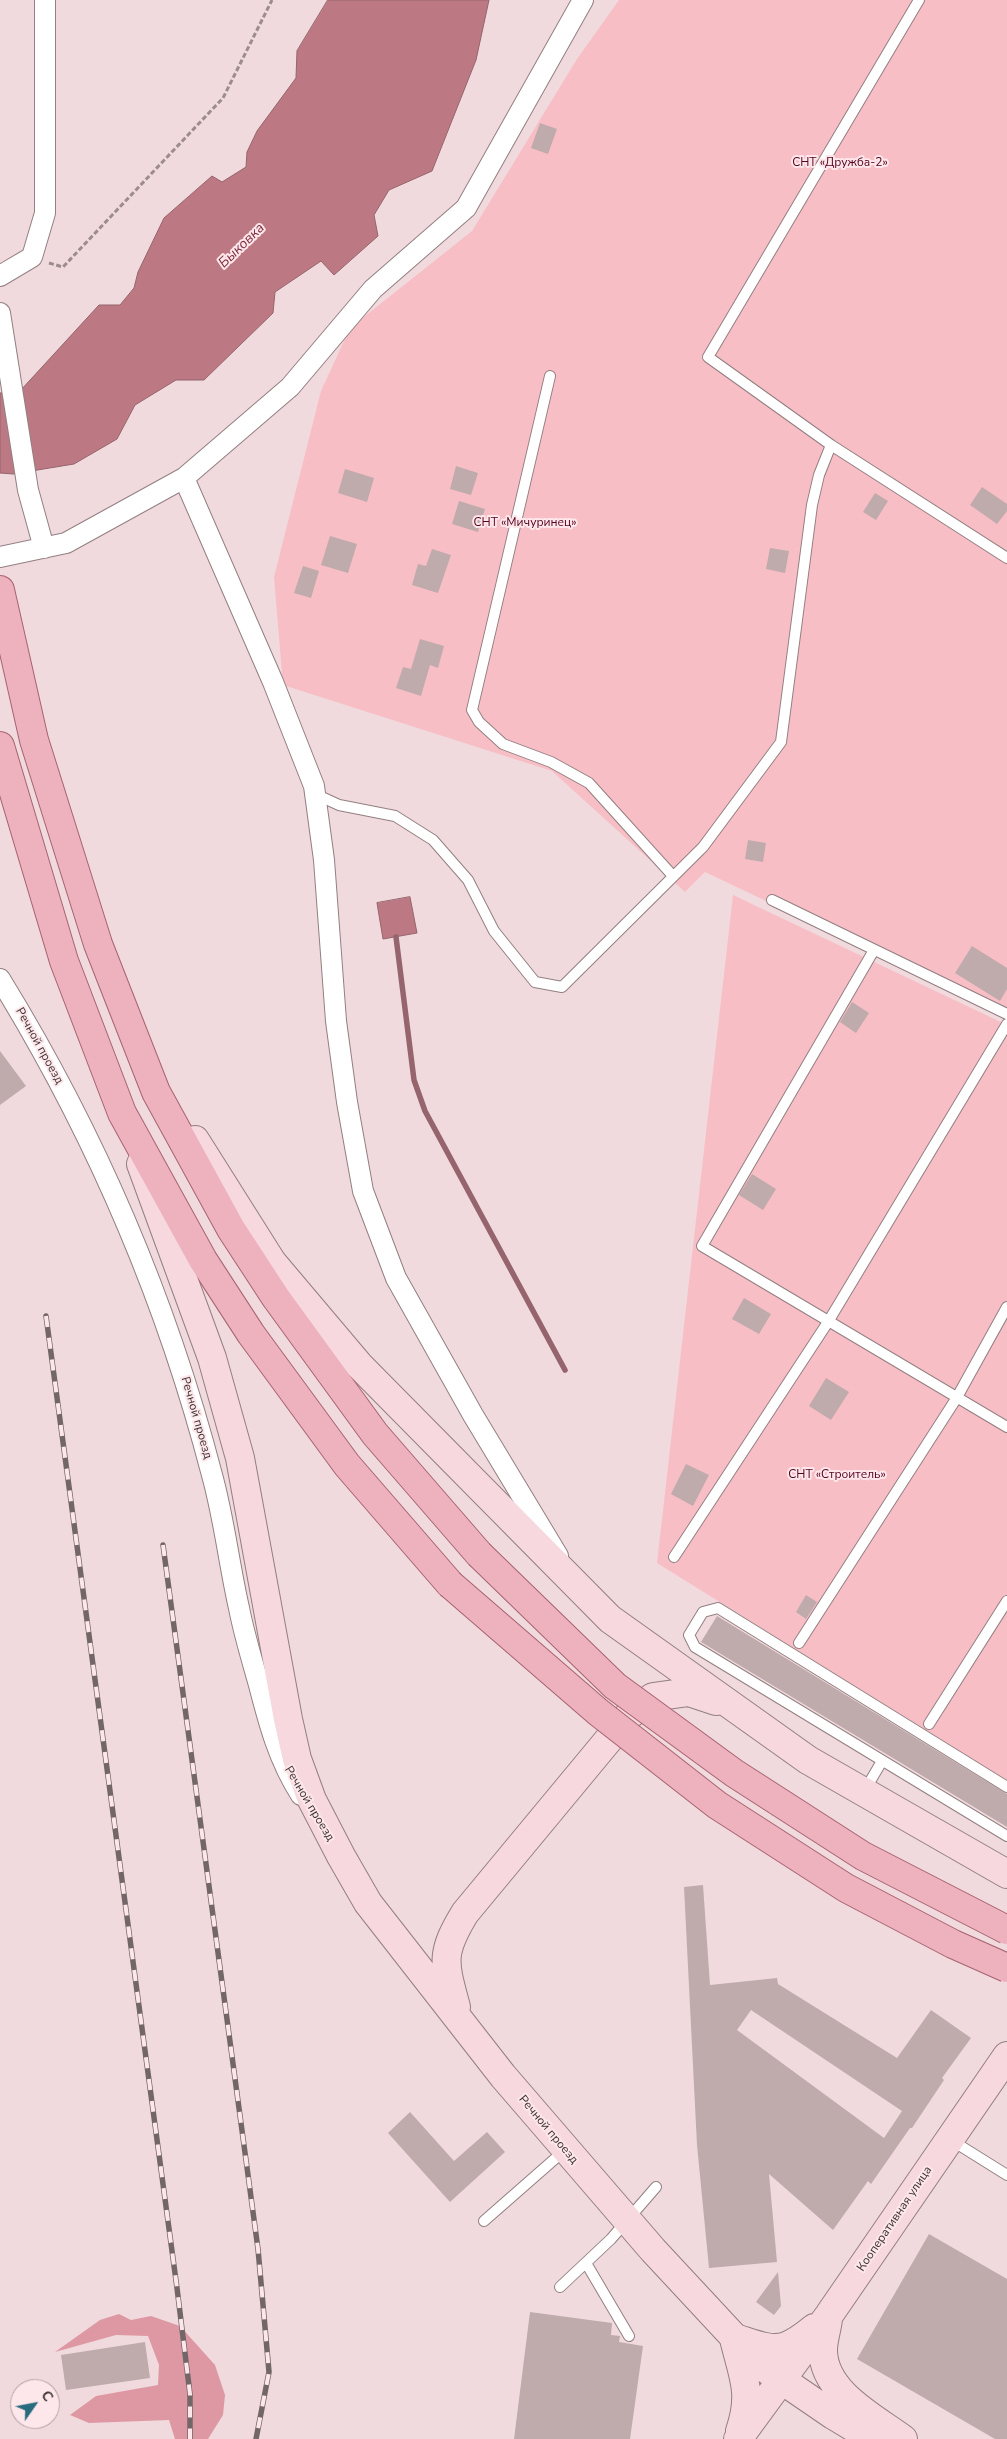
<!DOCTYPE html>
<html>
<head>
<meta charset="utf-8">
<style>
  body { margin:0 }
  #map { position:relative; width:1007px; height:2439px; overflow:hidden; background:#f0dadd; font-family:"Nunito Sans",sans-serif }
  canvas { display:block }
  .north { position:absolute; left:10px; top:2379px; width:50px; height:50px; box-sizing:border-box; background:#fee7ea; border:1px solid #b09fa1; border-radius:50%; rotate:57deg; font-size:14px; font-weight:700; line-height:20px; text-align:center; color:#3b3233 }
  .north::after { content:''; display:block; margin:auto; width:18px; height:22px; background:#296b7e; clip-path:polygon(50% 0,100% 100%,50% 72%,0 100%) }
</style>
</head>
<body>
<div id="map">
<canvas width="1007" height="2439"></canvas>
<div class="north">С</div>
</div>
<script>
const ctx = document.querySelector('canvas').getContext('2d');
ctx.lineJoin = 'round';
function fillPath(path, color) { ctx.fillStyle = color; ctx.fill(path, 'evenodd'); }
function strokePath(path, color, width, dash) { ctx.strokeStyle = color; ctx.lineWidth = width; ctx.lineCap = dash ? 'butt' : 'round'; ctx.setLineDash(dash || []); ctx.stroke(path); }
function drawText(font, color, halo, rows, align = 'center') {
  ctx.font = font + ' "Nunito Sans",sans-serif'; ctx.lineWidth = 4; ctx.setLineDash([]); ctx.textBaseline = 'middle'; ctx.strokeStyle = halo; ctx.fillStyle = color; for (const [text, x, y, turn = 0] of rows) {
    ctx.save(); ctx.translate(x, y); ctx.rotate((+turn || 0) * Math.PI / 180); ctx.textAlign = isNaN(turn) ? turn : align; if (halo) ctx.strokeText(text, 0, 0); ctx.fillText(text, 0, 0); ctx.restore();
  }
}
const green = new Path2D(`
  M619,0H1007V1019L899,964L705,872L685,892L552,771L283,685L274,577L321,391L350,328L472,231L577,59Z
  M733,895L1007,1025V1781L657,1563Z`);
const forest = new Path2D(`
  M119,2314L131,2320L151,2316L180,2326L215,2365L225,2395L223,2415L208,2439H175L169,2420L89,2423L70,2415L96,2396L158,2385L159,2365L148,2336L116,2335L55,2352L100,2320Z`);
const water = new Path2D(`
  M328,0H489L476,60L432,171L389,190L374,215L378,236L334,275L321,261L275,292L273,313L204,380H176L135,405L117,439L74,464L13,474L0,473V393L20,391L99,305H120L134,288L138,272L164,218L212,176L222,182L246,167L247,152L257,131L296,78L297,51Z
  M410,897L417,933L383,939L377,903Z`);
const stream = new Path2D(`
  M396,937L414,1080L425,1111L565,1370`);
const building = new Path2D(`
  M540,123L557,129L548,154L531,148Z
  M456,466L478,473L471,495L450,489Z
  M345,469L374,478L367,502L338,493Z
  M982,487L1007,504V511L997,524L970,505Z
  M875,493L888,501L876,520L863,512Z
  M459,501L485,509L478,532L452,524Z
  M330,536L357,544L348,573L321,565Z
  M770,548L789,551L785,573L766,569Z
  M432,549L451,555L438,593L412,585L418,564L426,566Z
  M303,566L319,571L311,598L294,593Z
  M420,639L444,646L438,668L430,665L421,696L396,688L403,667L411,669Z
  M748,840L766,843L763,862L745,859Z
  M972,946L1007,968V989L1000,1001L955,973Z
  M852,1002L869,1013L856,1033L840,1022Z
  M0,1051L26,1086L0,1105Z
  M752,1174L776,1189L763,1210L739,1195Z
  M744,1298L771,1314L759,1334L732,1319Z
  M826,1378L849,1392L831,1420L809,1406Z
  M686,1464L709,1475L693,1506L671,1494Z
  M806,1595L817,1602L806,1619L796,1612Z
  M717,1616L1007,1794V1827L701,1642Z
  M703,1885L710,1985L777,1978L778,1984L897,2058L931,2010L971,2038L942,2078L944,2080L912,2128H910L871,2184L868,2181L833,2230L769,2174L777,2262L709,2268L697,2145L684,1887ZM751,2010L902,2111L884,2138L737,2030Z
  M410,2112L454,2161L487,2132L505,2152L450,2202L388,2133Z
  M929,2234L1007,2279V2439H995L857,2359Z
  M778,2272L781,2306L774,2315L756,2302Z
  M530,2312L612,2323L611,2335L620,2336L619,2342L643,2346L630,2439H514Z
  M145,2342L150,2378L66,2390L61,2355Z`);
const path = new Path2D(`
  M49,263L63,267L223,98L272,0`);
const lane = new Path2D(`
  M550,376L472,710L479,722L503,744L551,762L589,783L673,876
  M831,445L1007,558
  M315,794L339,805L395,816L433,840L468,880L494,931L535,982L562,987L703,847L781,742L812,505L819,475L831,445L708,357L919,0
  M772,900L1007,1014
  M874,950L702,1246L1007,1427
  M674,1557L828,1322L1007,1024
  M799,1643L956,1399L1007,1307
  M929,1724L1007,1601
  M1007,1787L718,1608L703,1612L689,1635L695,1647L1007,1836
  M865,1790L882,1761
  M951,2140L1007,2175
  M484,2221L565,2150
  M586,2263L629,2336
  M560,2287L611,2239L656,2187`);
const street = new Path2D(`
  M0,276L32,257L45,213V0
  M0,313L28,490L44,548
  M184,478L273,682L314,786L324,860L336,1021L347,1102L363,1191L396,1278L473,1415L558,1556
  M0,557L66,543L184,478L290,387L373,289L466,208L583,0
  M0,979C96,1135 166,1298 212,1475C224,1518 229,1564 239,1608C244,1634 252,1660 259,1685C269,1724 279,1761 301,1795`);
const secondary = new Path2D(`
  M195,1140L272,1262L359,1365L610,1619L808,1760L1007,1874
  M141,1164L212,1358L240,1458L288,1719L297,1759L312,1800L341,1856L368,1903L503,2076L653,2250L760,2365L833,2415L873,2439
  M456,2007C444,1962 440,1954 465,1913L629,1715L653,1697L689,1692L716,1701
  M828,2319C827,2329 823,2340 823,2350C823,2392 873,2417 903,2439
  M735,2338C774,2350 780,2356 814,2328
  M734,2339C743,2376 753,2393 740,2431
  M738,2439L829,2315L1007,2056`);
const primary = new Path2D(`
  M0,590L34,740L98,944L156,1092L231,1229L276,1298L375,1434L479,1554
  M0,746L64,961L122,1113L203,1260L251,1334L347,1465L450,1584`);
const rail = new Path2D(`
  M46,1316L177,2288L190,2394V2439
  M163,1545L258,2249L269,2372L256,2439`);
const primaryBridge = new Path2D(`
  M479,1554L615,1686L734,1773L863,1856L1007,1930
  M450,1584L598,1712L717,1805L846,1888L953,1944L1007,1968`);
const parkNames = [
  ["СНТ «Дружба-2»",840,163],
  ["СНТ «Мичуринец»",525,523],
  ["СНТ «Строитель»",837,1475]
];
const streetNames = [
  ["Речной проезд",39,1046,61],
  ["Речной проезд",196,1418,74],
  ["Речной проезд",309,1804,59],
  ["Речной проезд",548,2130,50],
  ["Кооперативная улица",895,2219,-56]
];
const waterNames = [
  ["Быковка",242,246,-44]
];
fillPath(green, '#f8bec6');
fillPath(forest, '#dd98a3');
fillPath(water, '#bc7984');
strokePath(water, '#95646c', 1);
strokePath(stream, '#95646c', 5.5);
fillPath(building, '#bfaaac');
strokePath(lane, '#937f81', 12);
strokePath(street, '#937f81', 22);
strokePath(secondary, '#937f81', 30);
strokePath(primary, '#a76370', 30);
strokePath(path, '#9c8c8e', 3, [5, 2.5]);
strokePath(lane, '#fff', 10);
strokePath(street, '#fff', 20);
strokePath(secondary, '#f6d8de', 28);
strokePath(primary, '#edb2bd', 28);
strokePath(rail, '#736668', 5.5);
strokePath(rail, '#fee7ea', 4, [11]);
strokePath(primaryBridge, '#a76370', 30, []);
strokePath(primaryBridge, '#edb2bd', 28);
drawText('12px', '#55011f', '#fee7ea', parkNames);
drawText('12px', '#3b3233', '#fee7ea', streetNames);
drawText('italic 14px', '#7c2a3e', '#fee7ea', waterNames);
</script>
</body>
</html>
